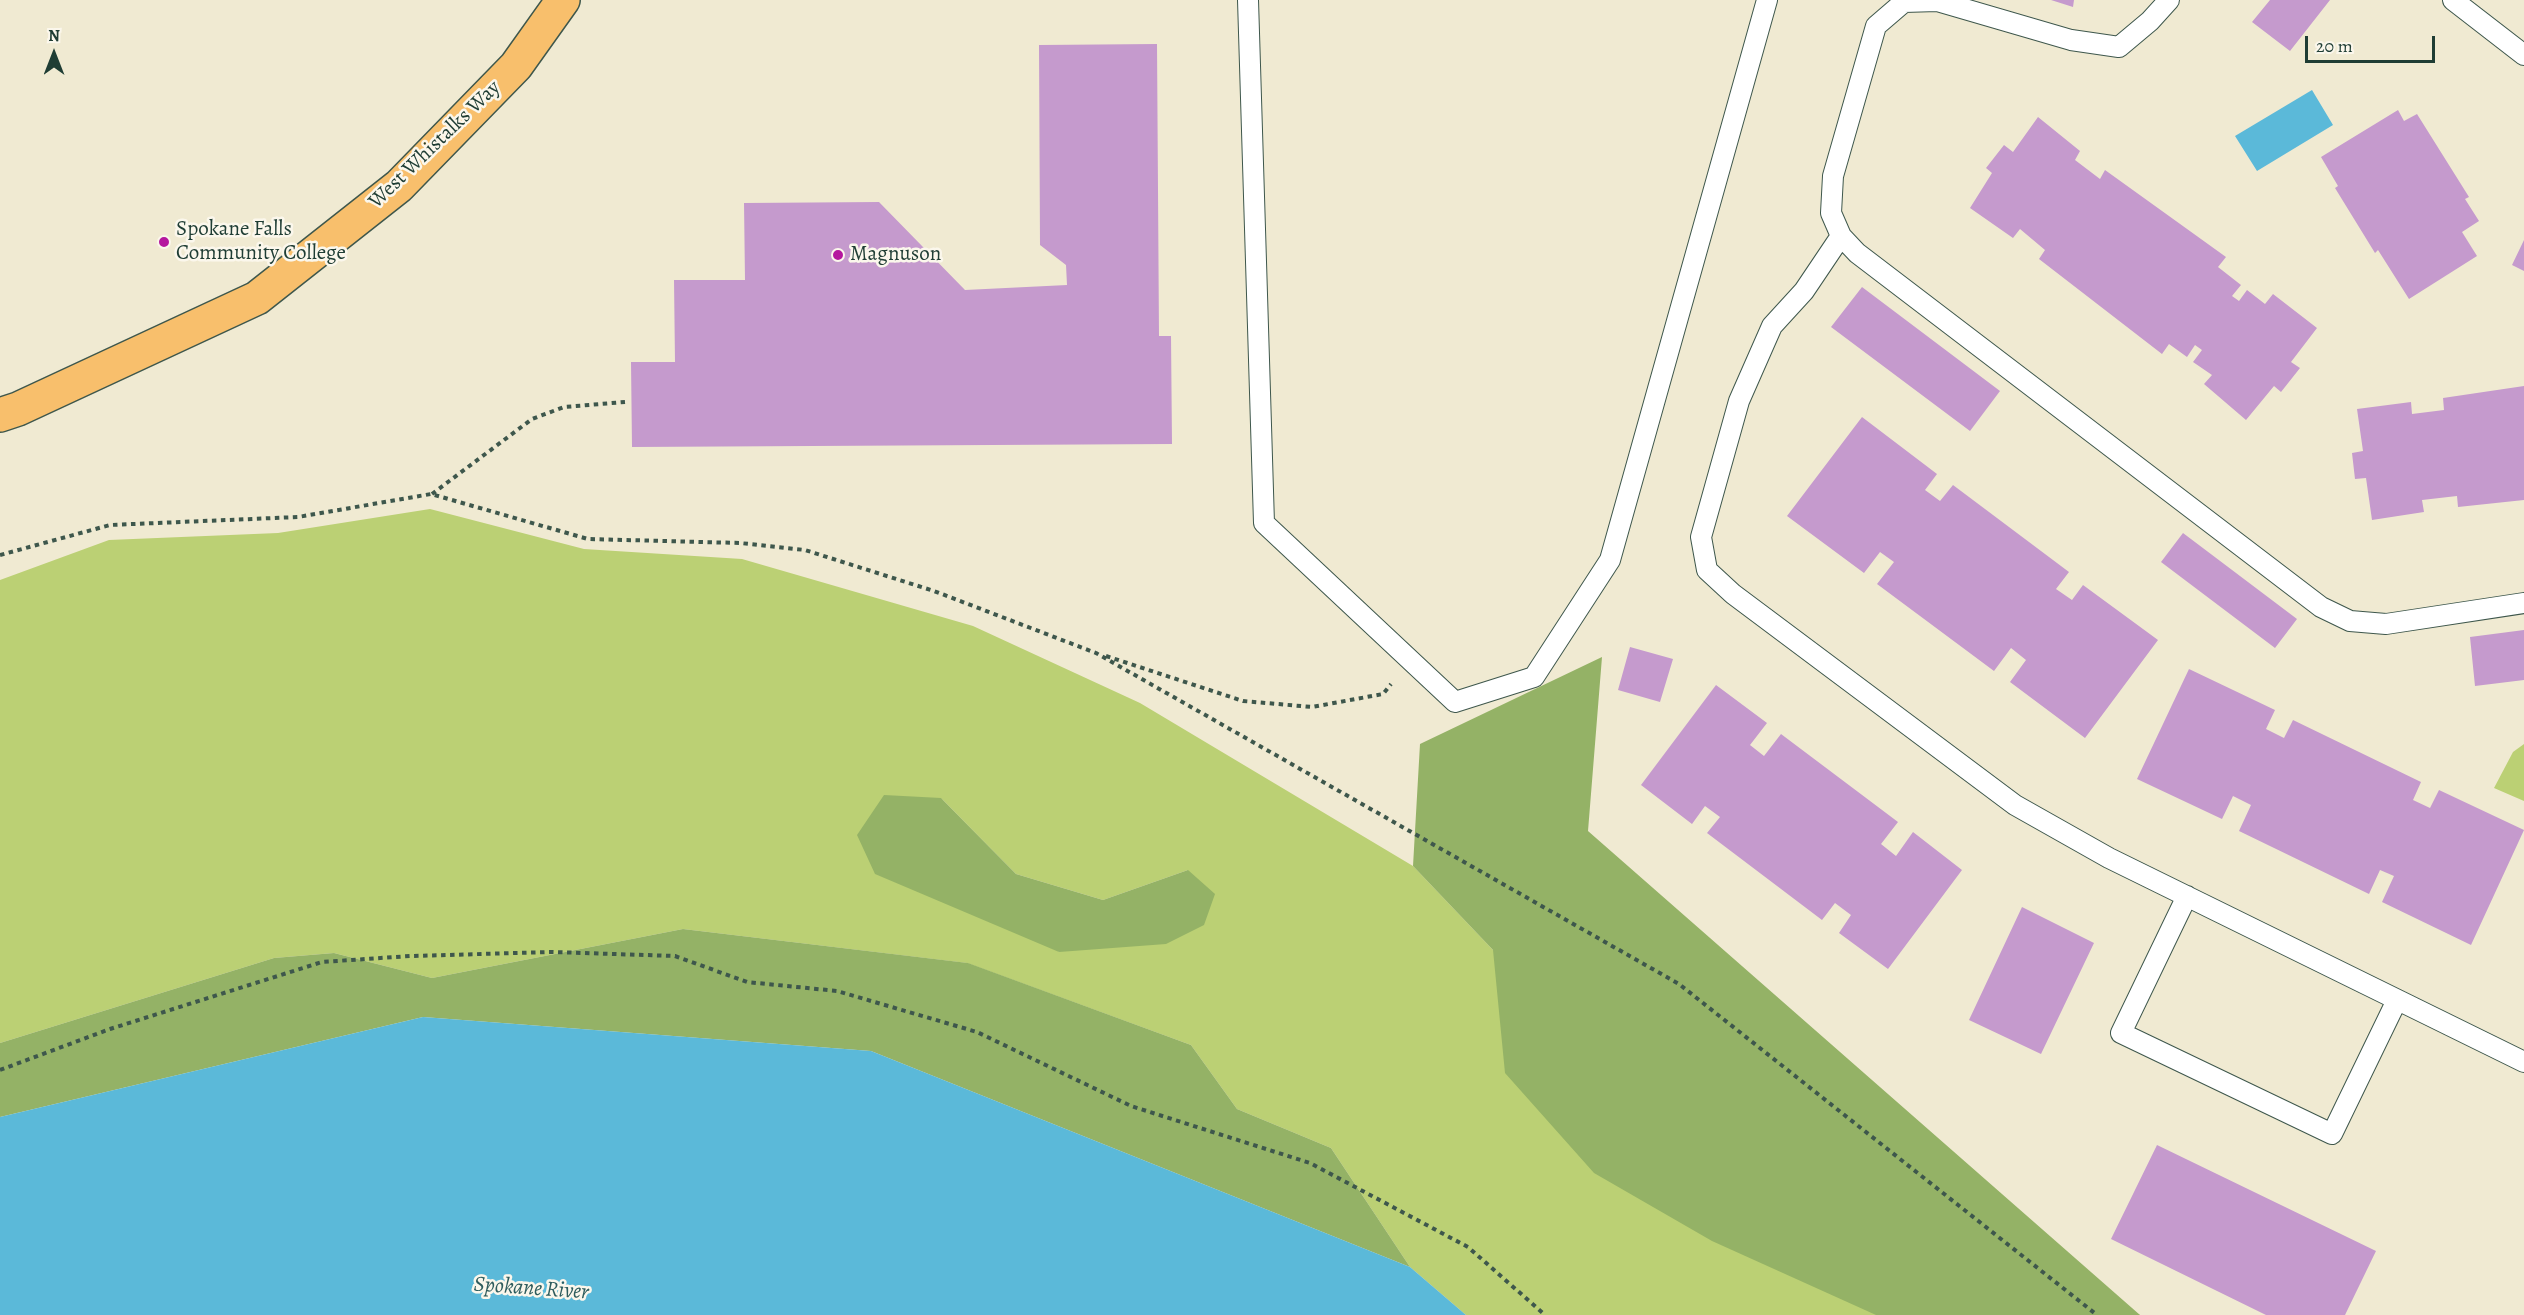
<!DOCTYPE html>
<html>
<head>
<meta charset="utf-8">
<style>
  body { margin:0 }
  #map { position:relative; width:2524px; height:1315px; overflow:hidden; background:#f0ead2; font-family:Alegreya,serif }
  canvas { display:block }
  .north { position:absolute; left:24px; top:24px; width:60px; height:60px; -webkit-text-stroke:4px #fbf7ec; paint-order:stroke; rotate:0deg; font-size:16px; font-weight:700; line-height:24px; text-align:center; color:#1f3d34 }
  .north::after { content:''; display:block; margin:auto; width:21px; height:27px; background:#1f3d34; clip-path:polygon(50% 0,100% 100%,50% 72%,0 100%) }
  .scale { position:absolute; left:2305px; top:36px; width:130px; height:27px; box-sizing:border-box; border:3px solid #1f3d34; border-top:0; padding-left:8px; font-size:18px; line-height:21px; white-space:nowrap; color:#1f3d34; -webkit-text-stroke:4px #fbf7ec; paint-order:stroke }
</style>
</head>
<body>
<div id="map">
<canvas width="2524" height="1315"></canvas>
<div class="north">N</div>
<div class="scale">20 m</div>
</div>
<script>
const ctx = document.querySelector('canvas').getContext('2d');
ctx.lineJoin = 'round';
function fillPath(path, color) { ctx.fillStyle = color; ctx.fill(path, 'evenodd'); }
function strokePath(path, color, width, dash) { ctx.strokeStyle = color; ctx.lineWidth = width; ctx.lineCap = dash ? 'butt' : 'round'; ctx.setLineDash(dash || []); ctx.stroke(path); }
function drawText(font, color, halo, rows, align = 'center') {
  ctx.font = font + ' Alegreya,serif'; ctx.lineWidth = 5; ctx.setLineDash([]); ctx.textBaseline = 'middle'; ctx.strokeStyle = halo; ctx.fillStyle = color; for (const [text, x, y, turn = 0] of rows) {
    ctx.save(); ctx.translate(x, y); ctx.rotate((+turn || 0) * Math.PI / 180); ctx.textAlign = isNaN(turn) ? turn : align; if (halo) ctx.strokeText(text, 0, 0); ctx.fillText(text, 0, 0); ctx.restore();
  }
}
const green = new Path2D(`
  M430,509L584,549L742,559L973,626L1140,703L1413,866L1493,950L2140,1315H1466L1410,1267L1331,1148L1237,1109L1191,1045L967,963L683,929L432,978L334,953L274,958L0,1043V580L109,540L278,533ZM941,798L1016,874L1103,900L1188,870L1059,952Z
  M2524,744V801L2494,788L2513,752Z`);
const forest = new Path2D(`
  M1602,657L1588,831L2140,1315H1876L1712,1241L1594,1173L1505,1073L1493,950L1413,866L1420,744Z
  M884,795L941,798L1016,874L1103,900L1188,870L1215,894L1204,925L1166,944L1059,952L875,874L857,835Z
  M683,929L968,963L1191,1045L1237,1109L1331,1148L1410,1267L871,1051L423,1017L0,1117V1043L274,958L334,953L432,978Z`);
const water = new Path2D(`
  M2312,90L2333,125L2257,171L2235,136Z
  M423,1017L871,1051L1410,1267L1466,1315H0V1117Z`);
const building = new Path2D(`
  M2051,0H2074L2073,7Z
  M2270,0H2330L2290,51L2252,22Z
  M1157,44L1159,336H1171L1172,444L632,447L631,362H675L674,280H745L744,203L879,202L965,290L1067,285L1066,265L1040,245L1039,45Z
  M2398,110L2404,121L2417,114L2469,197L2465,199L2479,221L2462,232L2477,256L2409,299L2378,250L2375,253L2335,188L2338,186L2321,157Z
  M2038,117L2080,151L2075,160L2100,179L2105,170L2226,257L2218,267L2241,285L2232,296L2239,301L2247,290L2265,304L2273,294L2317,328L2291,362L2300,368L2281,392L2274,386L2246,420L2204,384L2212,375L2193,362L2202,350L2195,345L2187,357L2169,344L2162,354L2039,259L2045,250L2020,229L2013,238L1970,208L1992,173L1986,168L2004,145L2013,152Z
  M2524,240V271L2512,265Z
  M1862,287L2000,391L1970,431L1831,327Z
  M2524,386V500L2458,507L2457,496L2422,500L2424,512L2372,520L2366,478L2355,479L2352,453L2363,451L2357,409L2411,402L2412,414L2444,410L2443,398Z
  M1862,417L1937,474L1925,490L1940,501L1953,485L2069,572L2056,589L2072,600L2083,585L2158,640L2085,738L2010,682L2026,660L2011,648L1994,671L1877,584L1894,562L1880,552L1864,573L1787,516Z
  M2183,533L2297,619L2275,648L2161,562Z
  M2524,630V680L2475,686L2470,637Z
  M1630,647L1673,659L1660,702L1618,690Z
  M2189,669L2275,710L2266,729L2284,738L2293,720L2421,782L2413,800L2430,808L2439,790L2524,830L2471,945L2382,902L2394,876L2380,870L2369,894L2239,831L2251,805L2233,796L2222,819L2137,779Z
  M1716,685L1767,723L1750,745L1764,756L1781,734L1898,822L1881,844L1896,856L1913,832L1962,870L1888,969L1839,933L1851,915L1835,903L1822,920L1707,833L1720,817L1705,806L1692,824L1641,785Z
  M2022,907L2094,943L2041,1054L1969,1020Z
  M2157,1145L2376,1251L2345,1315H2266L2111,1239Z`);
const path = new Path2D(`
  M432,494L532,419L564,407L625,402
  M0,555L110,525L298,517L431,494L588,539L740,543L805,550L934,591L1096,653L1679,984L2097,1315
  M1106,656L1243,701L1312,707L1383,694L1391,684
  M0,1070L110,1029L322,962L410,956L553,952L675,956L747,982L837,991L977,1032L1131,1106L1310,1163L1468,1247L1545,1315`);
const service = new Path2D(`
  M1248,0L1264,523L1455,702L1534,677L1610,560L1767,0
  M2169,0L2150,21L2119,47L2071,40L1937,1L1904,2L1876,26L1833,176L1831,213L1841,236L1857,253L2321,607L2350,621L2386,624L2524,603
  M2453,0L2524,55
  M1841,236L1804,291L1772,326L1739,401L1701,537L1707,570L1733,594L2015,805L2109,858L2524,1062
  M2187,896L2121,1033L2332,1134L2397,1000`);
const primary = new Path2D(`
  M0,415L18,409L257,298L399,186L516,66L563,0`);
const markers = [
  [164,242,6,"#b5179e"],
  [838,255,6,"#b5179e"]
];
const streetNames = [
  ["West Whistalks Way",435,145,-44]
];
const poiNames = [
  ["Spokane Falls",176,230],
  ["Community College",176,254],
  ["Magnuson",850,255]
];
const waterNames = [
  ["Spokane River",531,1289,4]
];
fillPath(green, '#bbd074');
fillPath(forest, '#94b266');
fillPath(water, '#5bb9d9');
fillPath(building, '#c59acd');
strokePath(service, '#3e574c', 22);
strokePath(primary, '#3e574c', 36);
strokePath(path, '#3e574c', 4, [4.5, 4.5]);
strokePath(service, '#fff', 20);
strokePath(primary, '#f8bf6c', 33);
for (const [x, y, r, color] of markers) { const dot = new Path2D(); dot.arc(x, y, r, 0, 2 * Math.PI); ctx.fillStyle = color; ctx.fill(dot); strokePath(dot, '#fbf7ec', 2); }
drawText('21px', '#1f3d34', '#fbf7ec', streetNames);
drawText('21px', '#1f3d34', '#fbf7ec', poiNames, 'left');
drawText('italic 22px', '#2e5c5d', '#fbf7ec', waterNames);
</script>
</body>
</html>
